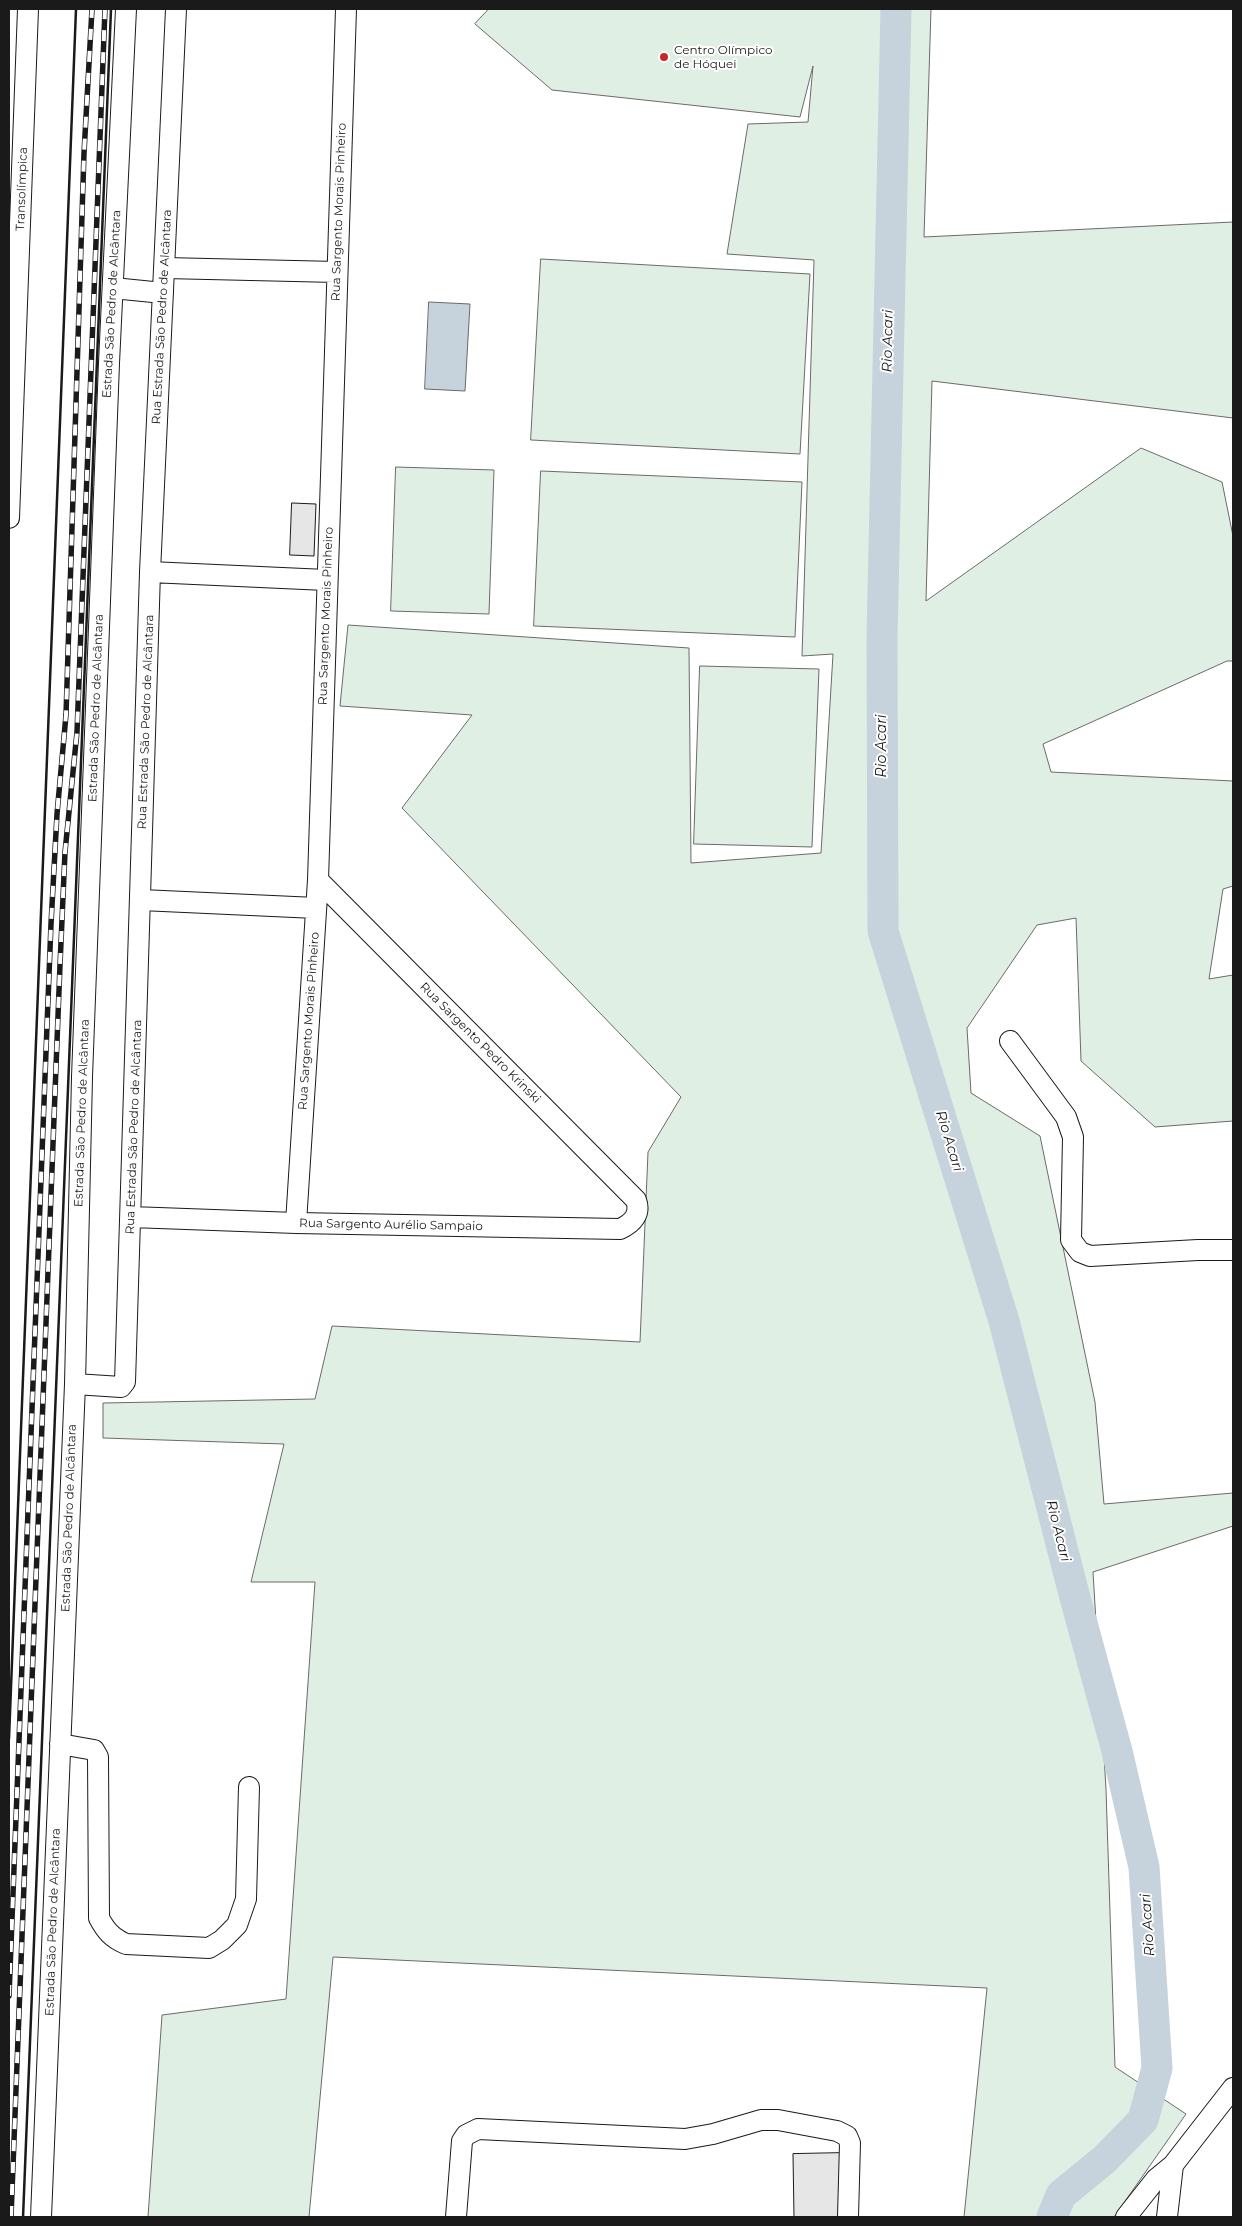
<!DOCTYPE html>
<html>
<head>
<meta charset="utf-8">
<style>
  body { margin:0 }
  #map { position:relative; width:1242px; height:2226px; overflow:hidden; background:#fff; font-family:Montserrat,sans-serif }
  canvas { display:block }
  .frame { position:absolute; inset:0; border:10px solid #1a1a1a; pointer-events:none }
</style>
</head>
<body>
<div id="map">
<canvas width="1242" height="2226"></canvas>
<div class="frame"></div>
</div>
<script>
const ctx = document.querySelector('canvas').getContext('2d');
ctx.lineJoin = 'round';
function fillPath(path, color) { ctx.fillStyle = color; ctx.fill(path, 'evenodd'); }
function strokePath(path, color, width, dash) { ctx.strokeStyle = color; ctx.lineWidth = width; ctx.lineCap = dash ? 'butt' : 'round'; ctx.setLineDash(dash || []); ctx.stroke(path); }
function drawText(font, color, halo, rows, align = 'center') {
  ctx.font = font + ' Montserrat,sans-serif'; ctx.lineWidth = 4; ctx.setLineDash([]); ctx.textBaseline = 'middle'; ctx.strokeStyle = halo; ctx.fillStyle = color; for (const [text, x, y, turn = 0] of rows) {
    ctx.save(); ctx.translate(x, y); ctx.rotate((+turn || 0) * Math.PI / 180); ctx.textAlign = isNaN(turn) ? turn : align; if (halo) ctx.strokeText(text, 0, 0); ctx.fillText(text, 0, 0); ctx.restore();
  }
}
const green = new Path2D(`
  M489,9H931L924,237L1233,222V418L932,381L926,601L1141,448L1222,482L1233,536V661H1227L1043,744L1051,772L1233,781V886L1223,889L1209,979L1233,975V1121L1155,1127L1081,1061L1076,918L1037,925L967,1028L971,1093L1040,1136L1095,1402L1104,1504L1233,1493V1526L1093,1572L1106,1789L1115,2067L1186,2114L1114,2217H964L987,1988L333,1957L309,2217H148L162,2015L286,1999L315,1582H251L284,1444L103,1438V1403L315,1399L332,1326L640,1342L648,1152L681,1097L402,808L472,715L340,706L348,625L689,648L691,863L821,853L833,654L802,656L814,260L727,254L748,124L808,122L813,66L800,117L552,90L475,24Z
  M541,259L810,274L800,454L531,440Z
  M396,467L494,470L489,614L391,611Z
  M541,471L802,482L795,637L534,626Z
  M700,666L819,669L812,847L694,844Z`);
const water = new Path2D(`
  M429,302L470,304L465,391L425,389Z`);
const river = new Path2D(`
  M896,9L882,638L883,931L1004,1321L1074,1594L1117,1751L1144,1867L1157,2068L1143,2120L1105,2159L1061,2195L1052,2217`);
const building = new Path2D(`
  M292,503L316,504L314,556L290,555Z
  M843,2153L844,2217H794L793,2154Z`);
const minor = new Path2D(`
  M165,268L337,272
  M113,288L163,293
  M9,518L28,9
  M150,572L326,580
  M141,900L316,908
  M1010,1041L1066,1117L1073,1137L1071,1240L1080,1252L1090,1256L1198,1250H1233
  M131,1217L296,1223L620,1229C633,1223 641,1214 636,1200L318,880
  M296,1223L318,880L346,9
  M75,1384L121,1387L125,1382L150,572L176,9
  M60,1744L94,1750L98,1757L99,1918C106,1931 112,1938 126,1944L209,1948L222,1940L237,1925L246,1899L249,1787
  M41,2217L75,1384L82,1077L109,363L126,9
  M456,2217L462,2141L466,2135L478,2129L685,2139L713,2134L761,2120H778L837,2131L847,2136L850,2143L848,2217
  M1126,2217L1156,2179L1173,2165L1233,2088
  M1167,2217L1173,2165`);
const rail = new Path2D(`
  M9,1996L51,924L57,814L66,715L84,153L92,9
  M11,2217L60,965L65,852L77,732L105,9`);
const wall = new Path2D(`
  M9,1739L76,9
  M23,2217L111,9`);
const markers = [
  [664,57,5,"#c62828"]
];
const poiNames = [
  ["Centro Olímpico",674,50],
  ["de Hóquei",674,64]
];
const streetNames = [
  ["Transolímpica",22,189,-88],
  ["Rua Sargento Morais Pinheiro",339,212,-88],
  ["Estrada São Pedro de Alcântara",112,304,-87],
  ["Rua Estrada São Pedro de Alcântara",162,317,-87],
  ["Rua Sargento Morais Pinheiro",326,616,-88],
  ["Estrada São Pedro de Alcântara",96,708,-88],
  ["Rua Estrada São Pedro de Alcântara",146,722,-88],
  ["Rua Sargento Morais Pinheiro",309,1021,-86],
  ["Rua Sargento Pedro Krinski",480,1043,45],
  ["Estrada São Pedro de Alcântara",82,1113,-88],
  ["Rua Estrada São Pedro de Alcântara",134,1127,-88],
  ["Rua Sargento Aurélio Sampaio",391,1225,1],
  ["Estrada São Pedro de Alcântara",69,1518,-88],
  ["Estrada São Pedro de Alcântara",53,1922,-88]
];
const waterNames = [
  ["Rio Acari",888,341,-89],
  ["Rio Acari",882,746,-90],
  ["Rio Acari",949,1141,73],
  ["Rio Acari",1058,1531,76],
  ["Rio Acari",1148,1925,-94]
];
fillPath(green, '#e0efe3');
strokePath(green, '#6a6a6a', 1);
fillPath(water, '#c6d2dc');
strokePath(water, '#6a6a6a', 1);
strokePath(river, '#c6d2dc', 31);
fillPath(building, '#e6e6e6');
strokePath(building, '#1a1a1a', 1);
strokePath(minor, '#1a1a1a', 22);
strokePath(minor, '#fff', 20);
strokePath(rail, '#1a1a1a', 5.5);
strokePath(rail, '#fff', 4, [11]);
strokePath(wall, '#1a1a1a', 2.5);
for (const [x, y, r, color] of markers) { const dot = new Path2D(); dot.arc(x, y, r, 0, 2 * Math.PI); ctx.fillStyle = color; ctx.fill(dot); strokePath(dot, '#fff', 2); }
drawText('12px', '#1a1a1a', '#fff', poiNames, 'left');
drawText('12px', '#1a1a1a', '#fff', streetNames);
drawText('italic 14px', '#1a1a1a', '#fff', waterNames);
</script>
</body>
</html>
